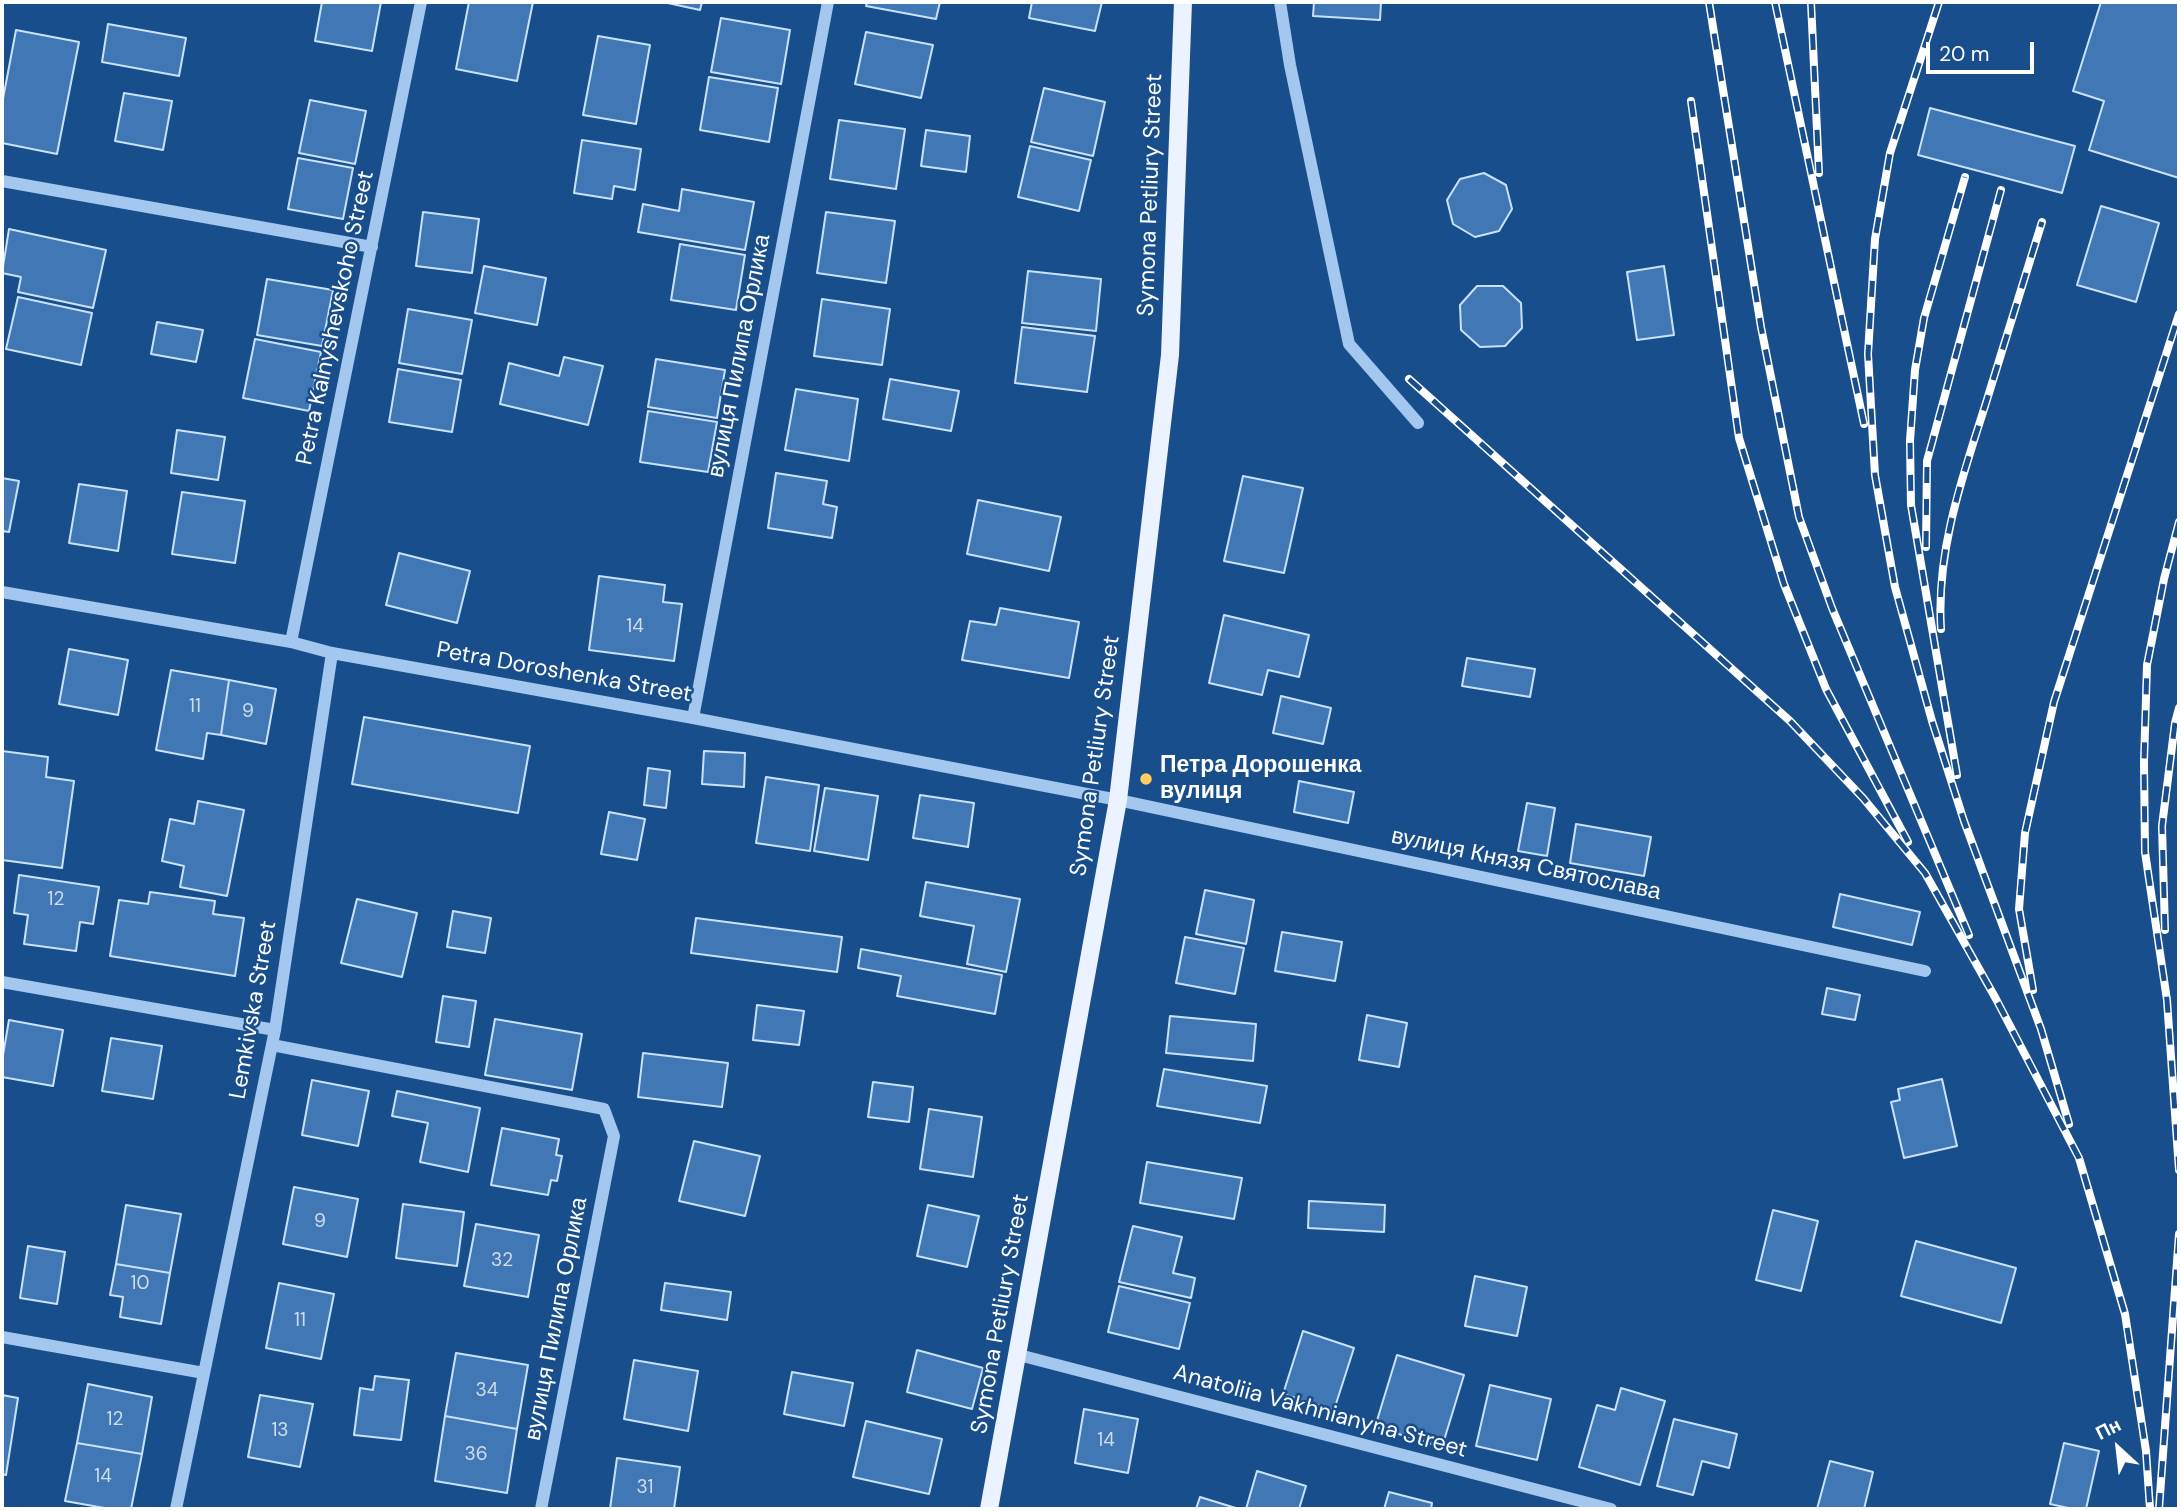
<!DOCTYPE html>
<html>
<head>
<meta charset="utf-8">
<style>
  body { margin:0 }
  #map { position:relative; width:2181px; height:1511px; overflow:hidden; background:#194e8c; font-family:"DM Sans",sans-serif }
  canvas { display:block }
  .frame { position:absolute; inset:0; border:4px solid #fff; pointer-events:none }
  .north { position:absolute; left:2083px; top:1413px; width:70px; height:70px; -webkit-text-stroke:5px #194e8c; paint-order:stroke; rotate:333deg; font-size:19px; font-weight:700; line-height:28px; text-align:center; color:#fff }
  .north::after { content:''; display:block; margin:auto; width:24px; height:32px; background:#fff; clip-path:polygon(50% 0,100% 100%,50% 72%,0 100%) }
  .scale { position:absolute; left:1926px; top:42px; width:108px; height:32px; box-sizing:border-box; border:4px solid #fff; border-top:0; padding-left:9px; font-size:21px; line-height:24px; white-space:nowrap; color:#fff; -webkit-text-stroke:5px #194e8c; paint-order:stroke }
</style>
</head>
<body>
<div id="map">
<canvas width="2181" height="1511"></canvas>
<div class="frame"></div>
<div class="north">Пн</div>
<div class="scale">20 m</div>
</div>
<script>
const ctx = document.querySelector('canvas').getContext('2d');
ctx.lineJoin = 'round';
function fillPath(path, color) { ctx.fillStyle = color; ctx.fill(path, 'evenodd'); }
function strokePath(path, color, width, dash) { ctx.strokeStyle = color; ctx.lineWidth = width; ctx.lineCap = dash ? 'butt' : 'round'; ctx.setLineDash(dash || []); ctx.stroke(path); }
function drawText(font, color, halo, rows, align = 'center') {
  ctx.font = font + ' "DM Sans",sans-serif'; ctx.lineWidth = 5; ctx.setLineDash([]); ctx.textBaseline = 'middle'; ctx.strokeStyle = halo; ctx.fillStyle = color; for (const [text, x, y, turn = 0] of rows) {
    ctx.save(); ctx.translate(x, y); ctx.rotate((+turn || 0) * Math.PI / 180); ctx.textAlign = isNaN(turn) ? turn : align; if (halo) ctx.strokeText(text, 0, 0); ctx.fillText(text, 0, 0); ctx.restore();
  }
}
const building = new Path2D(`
  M322,2H381L372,51L315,41Z
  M469,2H533L517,81L456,69Z
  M663,2H702L700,10Z
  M867,2H940L936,19L866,6Z
  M1032,2H1102L1095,31L1029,18Z
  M1314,2H1381L1380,20L1313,16Z
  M2101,2H2179V178L2089,150L2104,101L2073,91Z
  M721,18L790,30L781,84L711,72Z
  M108,24L186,38L179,76L102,62Z
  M16,30L79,42L57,154L2,143V104Z
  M866,32L933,45L921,98L855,84Z
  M598,36L650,45L636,124L583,115Z
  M709,77L778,88L769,142L700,130Z
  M1044,88L1105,102L1093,156L1031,142Z
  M124,93L172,101L163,150L115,141Z
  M310,100L366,111L355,164L299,153Z
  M1930,108L2075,146L2062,193L1918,155Z
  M839,120L905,129L896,189L830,179Z
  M926,130L970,136L966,172L921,166Z
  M582,140L641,149L635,190L614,186L612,199L574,193Z
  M1030,146L1091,160L1079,211L1018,197Z
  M298,158L353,168L343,219L288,209Z
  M1484,173L1506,185L1512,209L1499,231L1475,237L1453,224L1447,200L1460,179Z
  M682,189L754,202L745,250L638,232L643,204L679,211Z
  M2101,206L2159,223L2136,302L2077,285Z
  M423,212L479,219L472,273L416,266Z
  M826,212L895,221L886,283L817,273Z
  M9,229L106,250L93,308L18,292L21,277L2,273Z
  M680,244L745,255L736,310L671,300Z
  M484,266L546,278L537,325L475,313Z
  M1664,266L1674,335L1637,340L1627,272Z
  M1028,271L1101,279L1096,331L1022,323Z
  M267,279L333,290L322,346L257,335Z
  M1477,286H1503L1521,303L1522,328L1505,346L1480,347L1461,330L1460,305Z
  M18,297L92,313L81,365L6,349Z
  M822,299L890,309L882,365L814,356Z
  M408,309L472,320L462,374L399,363Z
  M157,322L203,330L196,362L151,354Z
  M1022,327L1095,336L1087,392L1015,383Z
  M255,339L321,352L309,411L243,398Z
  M564,357L603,366L588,425L500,404L509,363L559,376Z
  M656,359L725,370L717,418L648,407Z
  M398,369L461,380L452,432L389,422Z
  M890,379L959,391L951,431L883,419Z
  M796,389L858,399L849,461L785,450Z
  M648,411L717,422L708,472L640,462Z
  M177,430L225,437L218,480L171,473Z
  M776,473L827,481L823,504L837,507L832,538L768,528Z
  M1243,476L1303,488L1284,573L1224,561Z
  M2,478L19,481L9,532L2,531Z
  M79,484L127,491L118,551L69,543Z
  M182,492L245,501L235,563L172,554Z
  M978,500L1061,517L1049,571L967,554Z
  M399,553L470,571L457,623L386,605Z
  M599,576L665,585L663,602L682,604L674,661L589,650Z
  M1000,608L1079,622L1069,678L962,660L970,621L996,625Z
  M1224,615L1309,635L1299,677L1268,670L1262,695L1209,683Z
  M69,649L128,660L118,715L59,704Z
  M1467,658L1535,669L1530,697L1462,686Z
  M171,670L229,680L221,735L207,733L203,759L156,750Z
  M229,680L276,689L266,744L221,735Z
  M1281,696L1331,708L1323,744L1273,733Z
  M364,717L530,746L518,813L352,784Z
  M2,751L48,757L46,777L74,781L62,868L2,860Z
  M704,751L745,753L744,787L702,784Z
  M648,768L670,771L666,808L644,805Z
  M766,777L819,785L810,851L756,843Z
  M1299,781L1354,792L1348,823L1294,812Z
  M825,788L878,796L868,860L814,851Z
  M920,795L974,803L968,847L913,838Z
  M198,801L244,810L227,896L180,887L184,866L162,861L170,819L194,824Z
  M1527,803L1555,808L1547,856L1518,851Z
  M609,812L645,819L637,860L601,854Z
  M1576,824L1651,837L1644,876L1570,863Z
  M19,875L99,887L93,924L80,922L76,951L24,944L28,915L14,913Z
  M926,882L1020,899L1006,972L967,964L974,926L920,916Z
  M1205,890L1254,900L1246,944L1196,934Z
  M150,892L215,901L213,914L244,918L235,976L110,956L119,900L148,904Z
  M1840,894L1920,912L1912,945L1833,927Z
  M357,899L417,913L402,977L341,963Z
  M453,911L491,918L485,953L447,947Z
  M696,918L842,937L837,972L691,953Z
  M1282,932L1342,942L1335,981L1275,971Z
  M1185,937L1244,948L1235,994L1176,983Z
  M861,949L1002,975L995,1014L897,996L901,976L858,968Z
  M1827,988L1860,995L1855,1020L1822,1014Z
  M443,996L476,1001L469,1047L436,1042Z
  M757,1005L804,1011L799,1045L753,1040Z
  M1367,1015L1407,1023L1399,1067L1359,1060Z
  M1170,1016L1256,1024L1253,1061L1166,1053Z
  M495,1019L582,1034L572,1090L485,1075Z
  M9,1020L63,1030L53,1086L2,1077V1061Z
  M111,1038L162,1046L153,1099L102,1091Z
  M643,1053L728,1063L722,1107L638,1097Z
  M1164,1069L1267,1086L1260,1123L1157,1106Z
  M1942,1079L1957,1146L1904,1158L1891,1102L1900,1100L1898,1089Z
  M312,1080L369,1091L358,1146L302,1135Z
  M873,1082L913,1087L909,1122L868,1117Z
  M397,1091L480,1108L468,1172L420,1162L428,1123L392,1116Z
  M929,1109L982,1117L973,1177L920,1169Z
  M502,1128L559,1139L556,1155L562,1156L557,1181L551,1180L548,1195L491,1185Z
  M694,1141L760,1156L745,1216L679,1201Z
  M1147,1162L1242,1178L1234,1219L1140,1203Z
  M294,1187L358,1199L347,1257L283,1244Z
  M1309,1201L1385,1205L1384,1232L1308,1228Z
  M403,1204L464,1212L457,1266L396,1258Z
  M126,1205L181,1214L170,1273L116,1264Z
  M928,1205L979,1216L967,1267L917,1256Z
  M1773,1210L1818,1221L1801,1291L1756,1280Z
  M476,1224L539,1235L528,1297L464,1286Z
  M1133,1226L1182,1237L1173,1273L1195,1278L1191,1298L1119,1282Z
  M1916,1241L2016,1268L2001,1323L1901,1296Z
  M28,1246L65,1252L57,1304L20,1298Z
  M116,1264L170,1273L161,1324L120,1317L123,1297L110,1295Z
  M1475,1276L1527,1287L1517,1336L1465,1326Z
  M279,1283L334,1294L321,1359L266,1348Z
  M665,1283L731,1292L727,1320L661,1310Z
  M1119,1286L1190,1303L1179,1349L1108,1332Z
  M1303,1331L1354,1348L1334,1410L1283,1394Z
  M917,1350L983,1368L972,1409L907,1392Z
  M456,1353L528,1365L517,1429L445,1416Z
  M1397,1355L1464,1375L1442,1447L1375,1427Z
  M634,1360L698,1371L688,1431L624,1419Z
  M792,1372L853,1383L844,1426L784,1414Z
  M375,1376L409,1380L401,1440L354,1435L360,1388L373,1390Z
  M88,1384L152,1397L142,1454L77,1443Z
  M1490,1385L1551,1399L1537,1460L1476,1446Z
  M1621,1388L1665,1401L1640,1485L1579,1467L1597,1405L1615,1410Z
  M2,1395L18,1398L6,1475L2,1474Z
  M260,1395L313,1404L300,1467L248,1457Z
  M1084,1409L1138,1419L1128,1473L1075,1463Z
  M445,1416L517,1429L507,1493L435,1481Z
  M1674,1419L1737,1434L1729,1468L1702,1461L1693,1495L1657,1486Z
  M866,1421L942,1439L929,1494L853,1477Z
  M77,1443L142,1454L131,1509H110L65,1501Z
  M2064,1443L2099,1451L2086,1509H2073L2050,1504Z
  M617,1458L680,1467L674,1509H610Z
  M1830,1461L1873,1472L1864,1509H1817Z
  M1257,1471L1306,1486L1299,1509H1246Z
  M1389,1492L1432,1503L1431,1509H1384Z
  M1200,1497L1239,1509H1196Z`);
const minor = new Path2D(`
  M1280,2L1290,65L1349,344L1418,423
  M2,181L372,247
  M2,592L291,642L332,653L693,718L1118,800L1925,971
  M291,642L421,2
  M693,718L828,2
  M2,982L275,1030
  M272,1045L604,1109L614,1136L541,1509
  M2,1337L204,1373
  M1019,1355L1611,1509
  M176,1509L275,1030L332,653`);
const major = new Path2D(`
  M989,1509L1118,800L1170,355L1183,2`);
const rail = new Path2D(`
  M1709,2L1761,327L1799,517L1832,608L1969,935
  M1775,2L1864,424
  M1811,2L1819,173
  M1939,2L1890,153L1875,239L1868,354L1875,475L1895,587L1932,721L1964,821L2041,1029L2069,1124
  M1691,101L1739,438L1784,584L1826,689L1908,842
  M1409,379L1790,721L1863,798L1925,873L1996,999L2079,1158L2125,1314L2146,1451L2150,1509
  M2179,522L2164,579L2147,665L2144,762L2145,852L2167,1000L2179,1170
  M1926,547L1927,461L2001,190
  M1941,629C1936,552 1962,478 1985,406C2004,345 2023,283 2042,222
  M1957,775L1911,505L1910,441L1915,370L1924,318L1965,177
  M2165,930L2162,826L2175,723L2179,708
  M2033,990L2019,909L2025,833L2054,702L2179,314
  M2159,1509L2179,1234`);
const markers = [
  [1146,779,7,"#ffcd60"]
];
const numberNames = [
  ["14",635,627],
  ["11",195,707],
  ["9",248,712],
  ["12",56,900],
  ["9",320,1222],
  ["32",502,1261],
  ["10",140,1284],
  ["11",300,1321],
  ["34",487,1391],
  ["12",115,1420],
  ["13",280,1431],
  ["14",1106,1441],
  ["36",476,1455],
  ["14",103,1477],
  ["31",645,1488]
];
const streetNames = [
  ["Symona Petliury Street",1151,195,-88],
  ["Petra Kalnyshevskoho Street",336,318,-78],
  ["вулиця Пилипа Орлика",740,356,-79],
  ["Petra Doroshenka Street",564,673,10],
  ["Symona Petliury Street",1096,756,-82],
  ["вулиця Князя Святослава",1526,865,12],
  ["Lemkivska Street",254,1010,-80],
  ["Symona Petliury Street",1001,1314,-80],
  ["вулиця Пилипа Орлика",557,1319,-79],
  ["Anatoliia Vakhnianyna Street",1320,1412,15]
];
const poiNames = [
  ["Петра Дорошенка",1160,766],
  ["вулиця",1160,792]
];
fillPath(building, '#4177b4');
strokePath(building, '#c9e1fa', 2);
strokePath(minor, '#a3c7ee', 12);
strokePath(major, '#eaf3ff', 18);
strokePath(rail, '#fff', 8);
strokePath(rail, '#194e8c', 5, [16]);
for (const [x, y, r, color] of markers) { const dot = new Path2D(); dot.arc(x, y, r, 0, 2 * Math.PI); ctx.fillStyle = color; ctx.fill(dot); strokePath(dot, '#194e8c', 2.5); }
drawText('19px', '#d0ddec', null, numberNames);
drawText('23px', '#fff', '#194e8c', streetNames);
drawText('bold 23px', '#fff', '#194e8c', poiNames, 'left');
</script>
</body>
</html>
